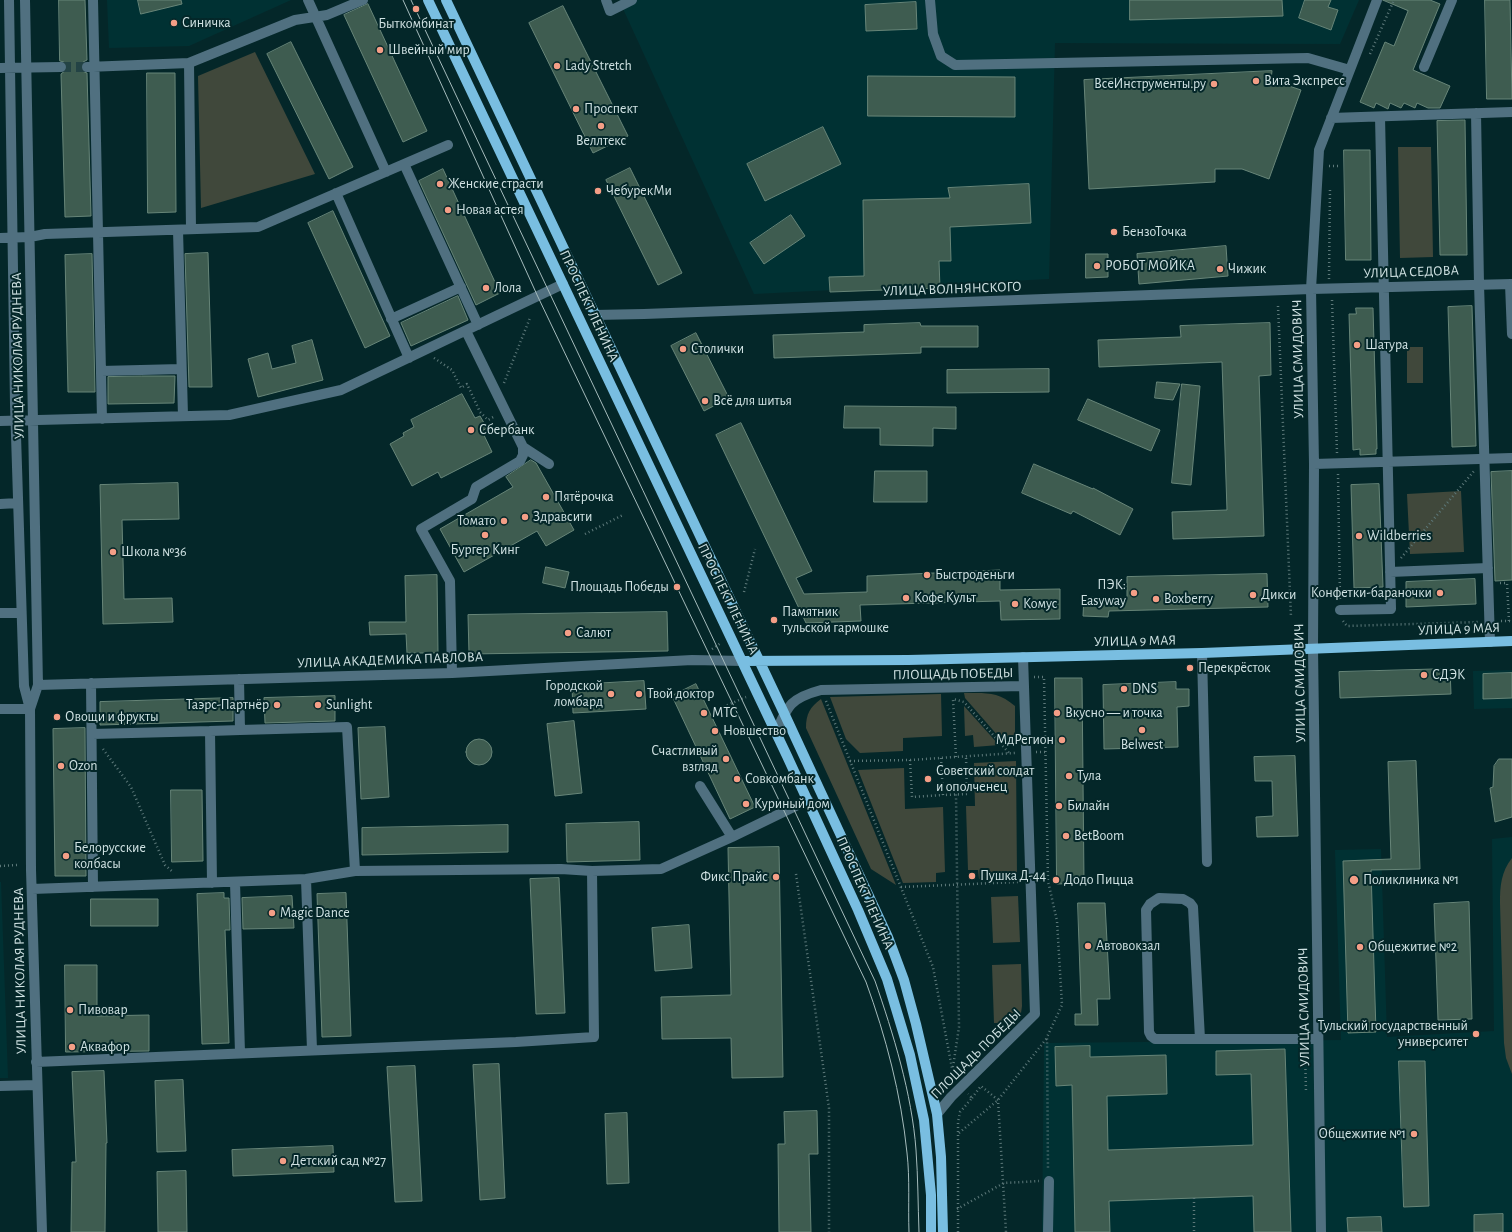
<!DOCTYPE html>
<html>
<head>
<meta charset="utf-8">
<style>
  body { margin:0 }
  canvas { display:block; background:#042729 }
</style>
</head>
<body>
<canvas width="1512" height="1232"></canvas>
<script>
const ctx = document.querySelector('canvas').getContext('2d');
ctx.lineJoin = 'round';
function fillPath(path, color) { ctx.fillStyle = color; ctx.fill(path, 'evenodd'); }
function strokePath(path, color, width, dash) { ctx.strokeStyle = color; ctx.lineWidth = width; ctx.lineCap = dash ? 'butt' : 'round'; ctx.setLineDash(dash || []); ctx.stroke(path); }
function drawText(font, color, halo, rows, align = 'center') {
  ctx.font = font + ' "Alegreya Sans",sans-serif'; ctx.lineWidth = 4; ctx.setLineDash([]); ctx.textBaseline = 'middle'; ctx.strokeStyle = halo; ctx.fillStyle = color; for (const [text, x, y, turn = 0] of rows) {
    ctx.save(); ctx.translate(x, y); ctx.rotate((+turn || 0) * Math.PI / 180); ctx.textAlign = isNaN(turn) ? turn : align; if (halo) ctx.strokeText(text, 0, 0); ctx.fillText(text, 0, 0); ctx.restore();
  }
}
const built = new Path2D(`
  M107,0H291L189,46L109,48Z
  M619,0H1359L1340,44L1055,43L1049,279L754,294Z
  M1512,670V708L1474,709L1473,671Z
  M1512,837V1232H1042L1044,1043L1341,1040L1335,850L1381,849L1387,1037L1494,1031L1492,839Z
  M0,882H1L8,1078H0Z`);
const green = new Path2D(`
  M255,52L315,174L201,208L198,76Z
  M1398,147H1431L1433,257L1400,258Z
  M1407,347H1423V383H1407Z
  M1461,491L1464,552L1410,554L1407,494Z
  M964,693C985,693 998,691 1015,706V744L1006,745L965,698Z
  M941,694L942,736L903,738V751L860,753L846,739L830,697Z
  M821,699L896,885L871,869L806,728C806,714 810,707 821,699Z
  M964,706L999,745L974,747L973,735L965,736Z
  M1016,761L1017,877L979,879L978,870H968L966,806H975L974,763Z
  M904,768L905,809L943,807L945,872L936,873V882L903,883L858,770Z
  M1512,858V1074L1506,1058L1504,1043L1500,903C1500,886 1501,872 1512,858Z
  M1018,896L1020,942L993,943L991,897Z
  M1021,964L1022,1006L1021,1013L1014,1023H994L992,965Z`);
const building = new Path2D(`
  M59,0H85L87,60L83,62L81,67L82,71L87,73L91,216L65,217L61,74L66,70L67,67L64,62L60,61Z
  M138,0H181L182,4L141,14Z
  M1130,0H1282L1283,16L1130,20Z
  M1305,0H1331L1328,7L1338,10L1331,30L1299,18Z
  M1383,0H1430L1440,4L1413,70L1450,86L1440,108H1428L1417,103L1415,108L1404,103L1401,108L1390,103L1388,109L1376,103L1374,108L1360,102L1385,42L1394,46L1408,11Z
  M1485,0H1510L1512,99H1487Z
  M916,2L917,29L866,31L865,5Z
  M368,4L427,131L403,142L344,15Z
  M563,6L628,136L593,153L529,23Z
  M291,42L353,167L329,179L267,54Z
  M1272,71L1271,80L1301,90L1269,179L1242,169H1215V182L1089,189L1084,80Z
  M147,73H175L176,212L148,213Z
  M868,76L1015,77V117L868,116Z
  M1464,120H1465L1467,255H1440L1437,121Z
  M823,127L841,164L765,201L747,164Z
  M1344,150H1370L1371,260H1346Z
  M630,168L682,273L658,285L606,180Z
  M443,169L500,293L476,305L419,181Z
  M1029,184L1031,223L950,227L951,261H939L940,288L830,292L829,277L864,276L863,200L950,198L948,188Z
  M333,211L390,336L365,348L308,223Z
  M791,215L805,236L764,264L750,243Z
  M1226,246L1228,276L1139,284L1137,254Z
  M208,253L212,387H189L185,254Z
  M92,254L95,392H68L65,255Z
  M1086,254H1108V277L1086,278Z
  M458,296L468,320L411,346L401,323Z
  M1472,306L1476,446L1452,447L1448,307Z
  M1356,308H1373L1377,449H1376V454L1360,455V449L1353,450L1349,314H1356Z
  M920,323L921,326H978V347H921V353L774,358L773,335L864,332V325Z
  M1270,323L1271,375L1259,376L1264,536L1173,539L1172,512L1227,510L1222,362L1099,367L1098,340L1181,337L1180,326Z
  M696,333L729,398L704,411L671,346Z
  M312,340L323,380L258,397L248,359L268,353L272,369L296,363L292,346Z
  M1049,369V392L947,393V370Z
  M142,376H175L174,403L108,404V377Z
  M1157,382L1180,384L1173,400L1155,398Z
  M1182,384L1200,386L1191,485L1172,483Z
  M462,394L475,418L480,416L487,428L482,431L492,452L441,478L438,472L412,486L390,444L404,436L403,433L414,427L411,420Z
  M1088,399L1160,430L1151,451L1078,420Z
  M845,406L956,407V429L933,428V446L880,445V428H844Z
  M741,423L812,571L796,578L804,594L867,592V576L1000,570V590L1060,589V619L1001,620L1000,601L860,605L861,621L806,623L716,435Z
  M531,460L536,463L574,530L546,546L537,531L464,572L440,529L513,487L506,477Z
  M1034,464L1093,489V488L1133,509L1120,535L1073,511L1071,514L1022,493Z
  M875,471H927V502H874Z
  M1512,471V580L1495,581L1491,472Z
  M178,483L179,519L122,520L124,599L172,598L173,622L103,624L100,485Z
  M1379,484L1383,587L1354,588L1351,485Z
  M546,567L569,572L565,588L543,583Z
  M1267,574L1268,607L1109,611L1108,617L1083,616L1084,597L1127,599V577Z
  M437,575L438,653H407L406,634L370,635L369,622H406L405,576Z
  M1475,579L1476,604L1406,607V582Z
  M667,612L668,651L469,654L468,615Z
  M1450,669L1451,694L1340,698L1339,672Z
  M1512,673V698L1483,699V674Z
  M1055,678H1082L1084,883L1057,884Z
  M644,681L646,709L573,713L572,685Z
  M1176,682V689H1189V706L1177,707L1178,747L1104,749L1103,685Z
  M696,684L755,807L730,819L672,696Z
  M335,696V721L265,723L264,698Z
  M233,698V721L100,725V702Z
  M574,721L582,793L555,796L547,724Z
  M385,727L389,797L361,799L358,728Z
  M85,728L86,876H55L53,729Z
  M466 752a13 13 0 1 1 26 0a13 13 0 1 1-26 0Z
  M1295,756L1298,836L1257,837L1256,817L1273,816L1272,781H1255L1254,757Z
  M1499,759H1512V817L1495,822L1490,788L1493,787L1494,766Z
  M1416,761L1420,869L1371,870L1376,1032L1348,1033L1343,861L1391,859L1388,762Z
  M171,790H202L203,861L172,862Z
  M639,822L640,860L567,862L566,824Z
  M508,825V852L362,855V828Z
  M779,847L783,1077L732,1078L731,1038L662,1039L661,997L731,995L728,848Z
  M559,878L565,1013L536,1014L530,879Z
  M224,893V898H229L230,930H225L229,1043L202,1044L197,894Z
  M346,893L351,1036L322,1037L317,894Z
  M292,896L294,928L243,929L242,898Z
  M91,899H158V926H91Z
  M1469,902L1472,1019L1438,1020L1434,904Z
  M1078,903H1105L1110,999H1097L1098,1025H1075V1014H1081Z
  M689,925L692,968L655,971L652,928Z
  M65,965H97V1016L149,1015V1051L66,1052Z
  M1090,1046V1057L1166,1055L1167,1094L1107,1096L1108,1150L1253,1145L1251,1074L1216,1075V1051L1285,1049L1291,1232H1254L1253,1196L1109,1201L1110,1232H1075L1072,1085L1056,1086L1055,1047Z
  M1399,1061H1425L1429,1206L1404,1207Z
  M499,1064L505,1198L480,1200L473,1065Z
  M415,1066L422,1201L395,1202L387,1067Z
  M104,1071L107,1143H106L105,1232H71L72,1162H76L72,1072Z
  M183,1080L186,1151L157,1152L155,1081Z
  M817,1111L818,1154H809L811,1232H779L778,1144H785L784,1112Z
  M627,1113L629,1183L607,1184L605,1114Z
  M333,1146L334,1172L233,1176L232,1150Z
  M186,1171L187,1232H158L157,1172Z
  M1503,1214V1232H1474V1215Z
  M1381,1217L1382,1232H1348L1347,1218Z`);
const minorTunnel = new Path2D(`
  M61,67H87`);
const path = new Path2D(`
  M1370,54L1394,0
  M1329,166H1341
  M1329,279L1330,188
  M1332,300L1337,453
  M1278,306L1291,617
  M434,358L452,370L461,388L467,384L480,412L488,420L495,416
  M504,383L530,318
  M1338,474L1340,599
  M585,534L623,515
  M1401,558L1474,471
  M1500,583H1507L1509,621
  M744,592L755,549
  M1343,621L1347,626L1480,622
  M1501,621H1512
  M712,649L721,643
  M1034,677H1044L1048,881L1057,921L1062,1005L1047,1037L1048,1170
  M826,701L933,967L954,1079
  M716,710L746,697
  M103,749L131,787L165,865L173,872
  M1036,752H1046
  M956,757L953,699L964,702L1009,753
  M941,758L943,795L967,794L966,756
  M910,760L1015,753
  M850,761L910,760L912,797L943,795
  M0,866L17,865
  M796,874L829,1108V1232
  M901,887L1018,882
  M1305,1049L1306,1092
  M953,1067L959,1027L956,794
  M972,1098L981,1086L998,1100L1006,1232
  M959,1133L998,1100L1047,1038
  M1194,1198V1232
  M957,1209L1004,1183L1039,1181
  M958,1232V1122L960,1112L972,1098L968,1094`);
const minor = new Path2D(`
  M9,0L15,404L24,686L30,709L31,870L42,1232
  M25,0L38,685L30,709
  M93,0L102,419
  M308,0L386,172
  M606,0L610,11L632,0
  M930,0L933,34L941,56L955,65L1308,58L1350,70
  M189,63L191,229
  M87,67L189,63L295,20L327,15L363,0
  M1424,67L1452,0
  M0,68L61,67
  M1476,113L1479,284L1490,642
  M1331,118L1512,112
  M404,164L478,325
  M336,193L409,358
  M178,230L183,416
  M0,238L30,237L45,234L258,227L448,145
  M1510,284L1512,334
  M594,315L644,314L1311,289L1512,284
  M391,319L461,287
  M101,371L181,369
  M0,421L229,415L341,390L563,284
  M523,447L549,464
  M1314,464L1512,458
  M0,504L18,503
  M1390,572L1488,568
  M1340,610L1391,609L1380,117
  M0,613H21
  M1202,653L1207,862
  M452,673L450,581L421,529L472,499L476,487L520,461L523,455V447L466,331
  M239,679L240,730L347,727L355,871
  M91,683L93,887
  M38,685L452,673L692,660L743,661
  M0,709H30
  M776,732C788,705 791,698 821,690L1024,686
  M92,734L210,731
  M700,786L732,837L808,800
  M306,879L312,1050
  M235,882L240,1053
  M212,883L210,731L240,730
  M32,889L306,879L355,871L561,869L592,871L661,869L732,837
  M1200,1039L1193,907L1190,903L1183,899L1159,898L1150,904L1146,910L1149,1032L1151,1036L1155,1039H1318
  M36,1062L516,1042L594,1037L592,871
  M0,1086L37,1085
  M937,1114L951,1097L1035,1014L1023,657
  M1048,1232L1049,1181
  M1321,1232L1313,648L1314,464L1311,289L1319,150L1377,0`);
const major = new Path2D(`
  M428,0L787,756L858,910L887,979L910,1055L924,1120L931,1195V1232
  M446,0L784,713L888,937L904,980L916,1024L937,1114L941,1157L943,1232
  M743,661L908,660L1202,653L1512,641`);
const tram = new Path2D(`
  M403,0L538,297L866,982C886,1037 901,1094 907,1153C910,1179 908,1206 909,1232
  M411,0L875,981C893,1033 912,1094 916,1150C918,1177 918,1205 919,1232`);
const markers = [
  [416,9,4,"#f49e86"],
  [174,23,4,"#f49e86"],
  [380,50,4,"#f49e86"],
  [557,66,4,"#f49e86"],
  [1256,81,4,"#f49e86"],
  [1214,84,4,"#f49e86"],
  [576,109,4,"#f49e86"],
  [601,126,4,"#f49e86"],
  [440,184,4,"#f49e86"],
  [598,191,4,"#f49e86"],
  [448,210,4,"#f49e86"],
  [1114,232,4,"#f49e86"],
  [1097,266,4,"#f49e86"],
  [1220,269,4,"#f49e86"],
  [486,288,4,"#f49e86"],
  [1357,345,4,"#f49e86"],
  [683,349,4,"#f49e86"],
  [705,401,4,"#f49e86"],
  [471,430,4,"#f49e86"],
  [546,497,4,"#f49e86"],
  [525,517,4,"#f49e86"],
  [504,521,4,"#f49e86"],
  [485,535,4,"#f49e86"],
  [1359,536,4,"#f49e86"],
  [113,552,4,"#f49e86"],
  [927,575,4,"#f49e86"],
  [677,587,4,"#f49e86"],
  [1134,593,4,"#f49e86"],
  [1440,593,4,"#f49e86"],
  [1253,595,4,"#f49e86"],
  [906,598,4,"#f49e86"],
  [1156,599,4,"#f49e86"],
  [1015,604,4,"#f49e86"],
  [774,620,4,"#f49e86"],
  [568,633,4,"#f49e86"],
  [1190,668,4,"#f49e86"],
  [1424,675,4,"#f49e86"],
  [1124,689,4,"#f49e86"],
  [611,694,4,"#f49e86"],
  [639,694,4,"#f49e86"],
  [277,705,4,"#f49e86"],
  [318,705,4,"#f49e86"],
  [704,713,4,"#f49e86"],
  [1057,713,4,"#f49e86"],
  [57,717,4,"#f49e86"],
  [1142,730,4,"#f49e86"],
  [715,731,4,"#f49e86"],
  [1062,740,4,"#f49e86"],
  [726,759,4,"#f49e86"],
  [61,766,4,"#f49e86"],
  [1069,776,4,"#f49e86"],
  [737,779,4,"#f49e86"],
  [928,779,4,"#f49e86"],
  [746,804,4,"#f49e86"],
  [1059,806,4,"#f49e86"],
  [1066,836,4,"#f49e86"],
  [66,856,4,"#f49e86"],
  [972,876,4,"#f49e86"],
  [776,877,4,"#f49e86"],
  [1056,880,4,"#f49e86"],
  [1354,880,5,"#f49e86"],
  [272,913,4,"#f49e86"],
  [1088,946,4,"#f49e86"],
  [1360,947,4,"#f49e86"],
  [70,1010,4,"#f49e86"],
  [1476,1034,4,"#f49e86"],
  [72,1047,4,"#f49e86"],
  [1414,1134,4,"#f49e86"],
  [283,1161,4,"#f49e86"]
];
const poiNames = [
  ["Синичка",182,23],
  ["Быткомбинат",416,24,"center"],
  ["Швейный мир",388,50],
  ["Lady Stretch",565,66],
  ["Вита Экспресс",1264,81],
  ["ВсеИнструменты.ру",1206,84,"right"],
  ["Проспект",584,109],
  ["Веллтекс",601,141,"center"],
  ["Женские страсти",448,184],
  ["ЧебурекМи",606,191],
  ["Новая астея",456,210],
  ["БензоТочка",1122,232],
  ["РОБОТ МОЙКА",1105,266],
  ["Чижик",1228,269],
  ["Лола",494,288],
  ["Шатура",1365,345],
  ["Столички",691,349],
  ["Всё для шитья",713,401],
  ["Сбербанк",479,430],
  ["Пятёрочка",554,497],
  ["Здравсити",533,517],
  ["Томато",496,521,"right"],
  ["Wildberries",1367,536],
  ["Бургер Кинг",485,550,"center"],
  ["Школа №36",121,552],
  ["Быстроденьги",935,575],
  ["ПЭК:",1126,585,"right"],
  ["Easyway",1126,601,"right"],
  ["Площадь Победы",669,587,"right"],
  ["Конфетки-бараночки",1432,593,"right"],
  ["Дикси",1261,595],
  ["Кофе Культ",914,598],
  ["Boxberry",1164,599],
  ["Комус",1023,604],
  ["Памятник",782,612],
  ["тульской гармошке",782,628],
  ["Салют",576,633],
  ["Перекрёсток",1198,668],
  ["СДЭК",1432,675],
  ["Городской",603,686,"right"],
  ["ломбард",603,702,"right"],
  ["DNS",1132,689],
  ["Твой доктор",647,694],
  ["Таэрс-Партнёр",269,705,"right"],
  ["Sunlight",326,705],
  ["МТС",712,713],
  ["Вкусно — и точка",1065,713],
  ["Овощи и фрукты",65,717],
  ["Новшество",723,731],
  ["МдРегион",1054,740,"right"],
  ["Belwest",1142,745,"center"],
  ["Счастливый",718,751,"right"],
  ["взгляд",718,767,"right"],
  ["Ozon",69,766],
  ["Советский солдат",936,771],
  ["и ополченец",936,787],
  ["Тула",1077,776],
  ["Совкомбанк",745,779],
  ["Куриный дом",754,804],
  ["Билайн",1067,806],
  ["BetBoom",1074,836],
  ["Белорусские",74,848],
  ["колбасы",74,864],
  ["Пушка Д-44",980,876],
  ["Фикс Прайс",768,877,"right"],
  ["Додо Пицца",1064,880],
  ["Поликлиника №1",1363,880],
  ["Magic Dance",280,913],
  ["Автовокзал",1096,946],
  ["Общежитие №2",1368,947],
  ["Пивовар",78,1010],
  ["Тульский государственный",1468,1026,"right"],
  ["университет",1468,1042,"right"],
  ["Аквафор",80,1047],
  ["Общежитие №1",1406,1134,"right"],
  ["Детский сад №27",291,1161]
];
const streetNames = [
  ["УЛИЦА СЕДОВА",1411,272,-2],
  ["УЛИЦА ВОЛНЯНСКОГО",952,289,-2],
  ["ПРОСПЕКТ ЛЕНИНА",589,306,65],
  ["УЛИЦА НИКОЛАЯ РУДНЕВА",18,356,-91],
  ["УЛИЦА СМИДОВИЧ",1298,359,-91],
  ["ПРОСПЕКТ ЛЕНИНА",728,599,64],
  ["УЛИЦА 9 МАЯ",1459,629,-2],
  ["УЛИЦА 9 МАЯ",1135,641,-1],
  ["УЛИЦА АКАДЕМИКА ПАВЛОВА",390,660,-2],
  ["ПЛОЩАДЬ ПОБЕДЫ",953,674,-1],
  ["УЛИЦА СМИДОВИЧ",1300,683,-91],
  ["ПРОСПЕКТ ЛЕНИНА",865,893,66],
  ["УЛИЦА НИКОЛАЯ РУДНЕВА",20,971,-91],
  ["УЛИЦА СМИДОВИЧ",1304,1007,-91],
  ["ПЛОЩАДЬ ПОБЕДЫ",976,1054,-45]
];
fillPath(built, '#003133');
fillPath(green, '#40483b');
fillPath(building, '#3e5c50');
strokePath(building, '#678578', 1);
strokePath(minorTunnel, '#234345', 10, [10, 5]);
strokePath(path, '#5d797a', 2.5, [1, 3]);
strokePath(minor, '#507080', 10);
strokePath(major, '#79bee1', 10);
strokePath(tram, '#a5bbbc', 1);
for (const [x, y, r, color] of markers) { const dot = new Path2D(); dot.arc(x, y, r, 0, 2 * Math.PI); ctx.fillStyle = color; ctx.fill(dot); strokePath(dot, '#042729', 1.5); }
drawText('14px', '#d0e2e3', '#042729', poiNames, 'left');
drawText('14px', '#d0e2e3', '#042729', streetNames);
</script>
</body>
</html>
